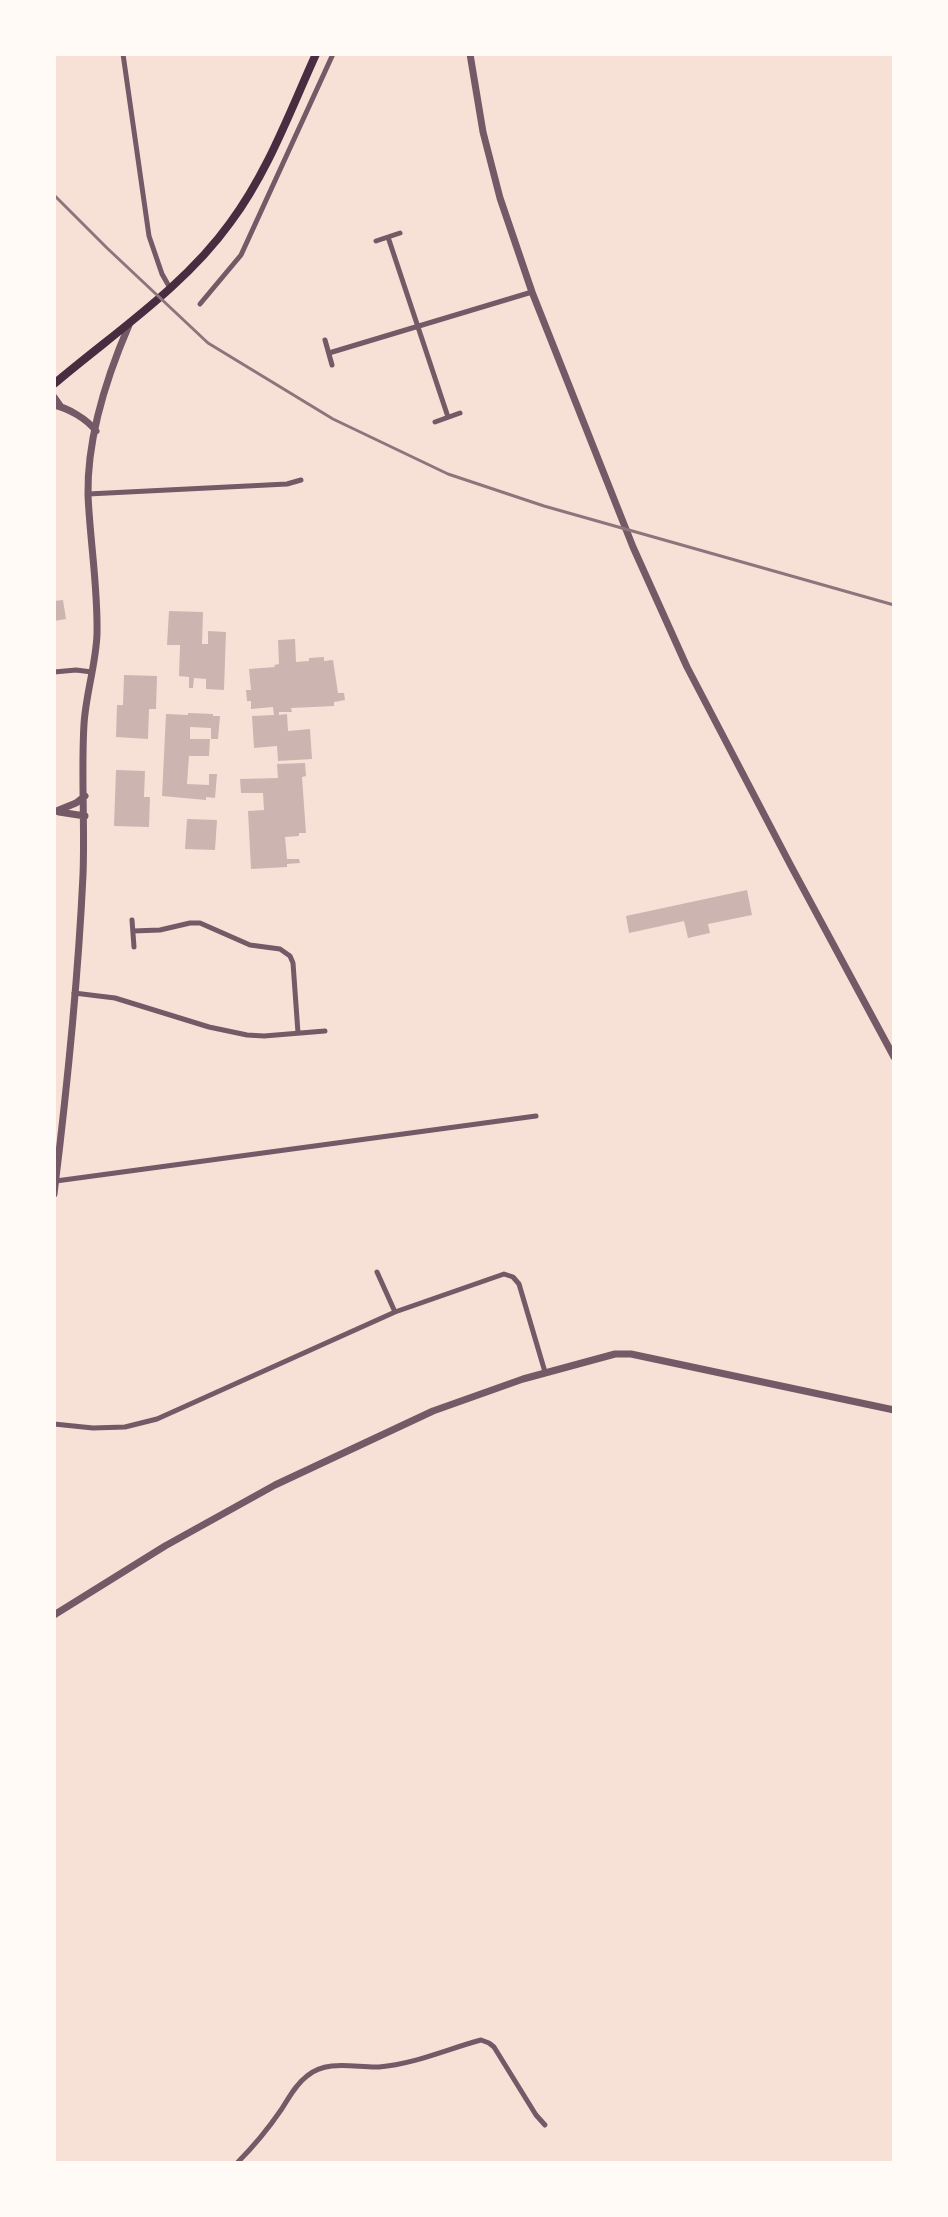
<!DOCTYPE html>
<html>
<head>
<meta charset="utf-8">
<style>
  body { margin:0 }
  #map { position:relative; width:948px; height:2217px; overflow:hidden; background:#f7e1d7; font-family:"PT Sans Narrow",sans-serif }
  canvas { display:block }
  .frame { position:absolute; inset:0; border:56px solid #fffaf5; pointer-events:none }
</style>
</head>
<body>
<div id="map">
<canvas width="948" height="2217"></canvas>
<div class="frame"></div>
</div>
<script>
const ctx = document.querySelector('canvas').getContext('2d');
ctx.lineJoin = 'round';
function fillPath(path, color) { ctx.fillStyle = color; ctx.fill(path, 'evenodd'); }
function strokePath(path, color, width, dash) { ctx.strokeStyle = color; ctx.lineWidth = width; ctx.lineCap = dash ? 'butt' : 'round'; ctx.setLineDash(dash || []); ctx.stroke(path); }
const building = new Path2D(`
  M63,600L66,619L54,621V601Z
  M169,611L203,612L202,644H208V631L226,632L224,690L206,689V679L194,678L193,688H189V677L179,676L180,645H167Z
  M295,639L296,662L309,661V658L324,657V661L333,660L338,693H344L345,700L334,702V706L291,708L292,712H279V715L287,714L288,731L310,729L312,759L278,761L277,746L254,748L252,716L274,715L273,707L251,709V701H247L246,690H251L249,669L275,667L274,665L279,664L278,640Z
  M124,675L157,676L156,709H149L148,739L116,737L117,705H123Z
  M188,713L213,714V716H220L218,739H211V728L190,727V739H210L209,756H189L187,784L209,785V774H217L215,798L206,797V800L162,796L166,714L188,715Z
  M305,763L306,776L302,777L306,833H299V836L285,837L287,859H299L300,863L287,864V867L251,869L248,811L264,810L263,793H241L240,779L278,778L277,764Z
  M116,770L145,771L144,797H150L149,827L114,826Z
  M187,819L217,820L215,850L185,849Z
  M747,890L752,915L708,924L710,933L688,938L684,921L629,933L626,916Z`);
const minor = new Path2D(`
  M123,54L149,236L162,274L170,288
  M388,237L448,417
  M376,241L400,233
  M200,304L241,255L333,54
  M325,340L332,365
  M329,353L532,292
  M435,422L460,413
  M88,494L287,484L301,480
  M54,672L76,670L92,672
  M132,920L134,947
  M133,931L160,930L190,923H200L250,945L280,949L290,956L293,963L298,1033
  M74,993L115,998L209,1027L247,1035L264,1036L325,1031
  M56,1181L536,1116
  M377,1272L395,1312
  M54,1424L93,1428L125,1427L157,1419L395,1312L504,1274L513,1277L519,1284L545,1372
  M237,2163C253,2147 268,2129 281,2110C289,2098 295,2085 307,2076C327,2059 356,2068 379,2067C415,2064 447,2049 481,2040L489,2043L494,2047L536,2115L545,2125`);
const tertiary = new Path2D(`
  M470,54L483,132L500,198L532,292L633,547L687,667L791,866L894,1057
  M54,397L61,407
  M54,405C68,408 87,419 96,431
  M54,812L76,803L85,796
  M59,812L85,816
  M54,1194C67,1089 78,981 83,875C85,825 81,774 84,724C86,693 96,664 97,634C98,587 90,541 88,495C87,439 107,376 129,325
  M54,1615L165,1546L275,1485L433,1411L523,1379L615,1354H631L894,1410`);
const primary = new Path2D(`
  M54,384C114,333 184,287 230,223C268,172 290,111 316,54`);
const rail = new Path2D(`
  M54,195L107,248L208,343L333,419L448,474L544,506L894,605`);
fillPath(building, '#ccb4b1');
strokePath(minor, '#755966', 5);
strokePath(tertiary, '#755966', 7);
strokePath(primary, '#4a2c40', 8);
strokePath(rail, '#8f747c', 3);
</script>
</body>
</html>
